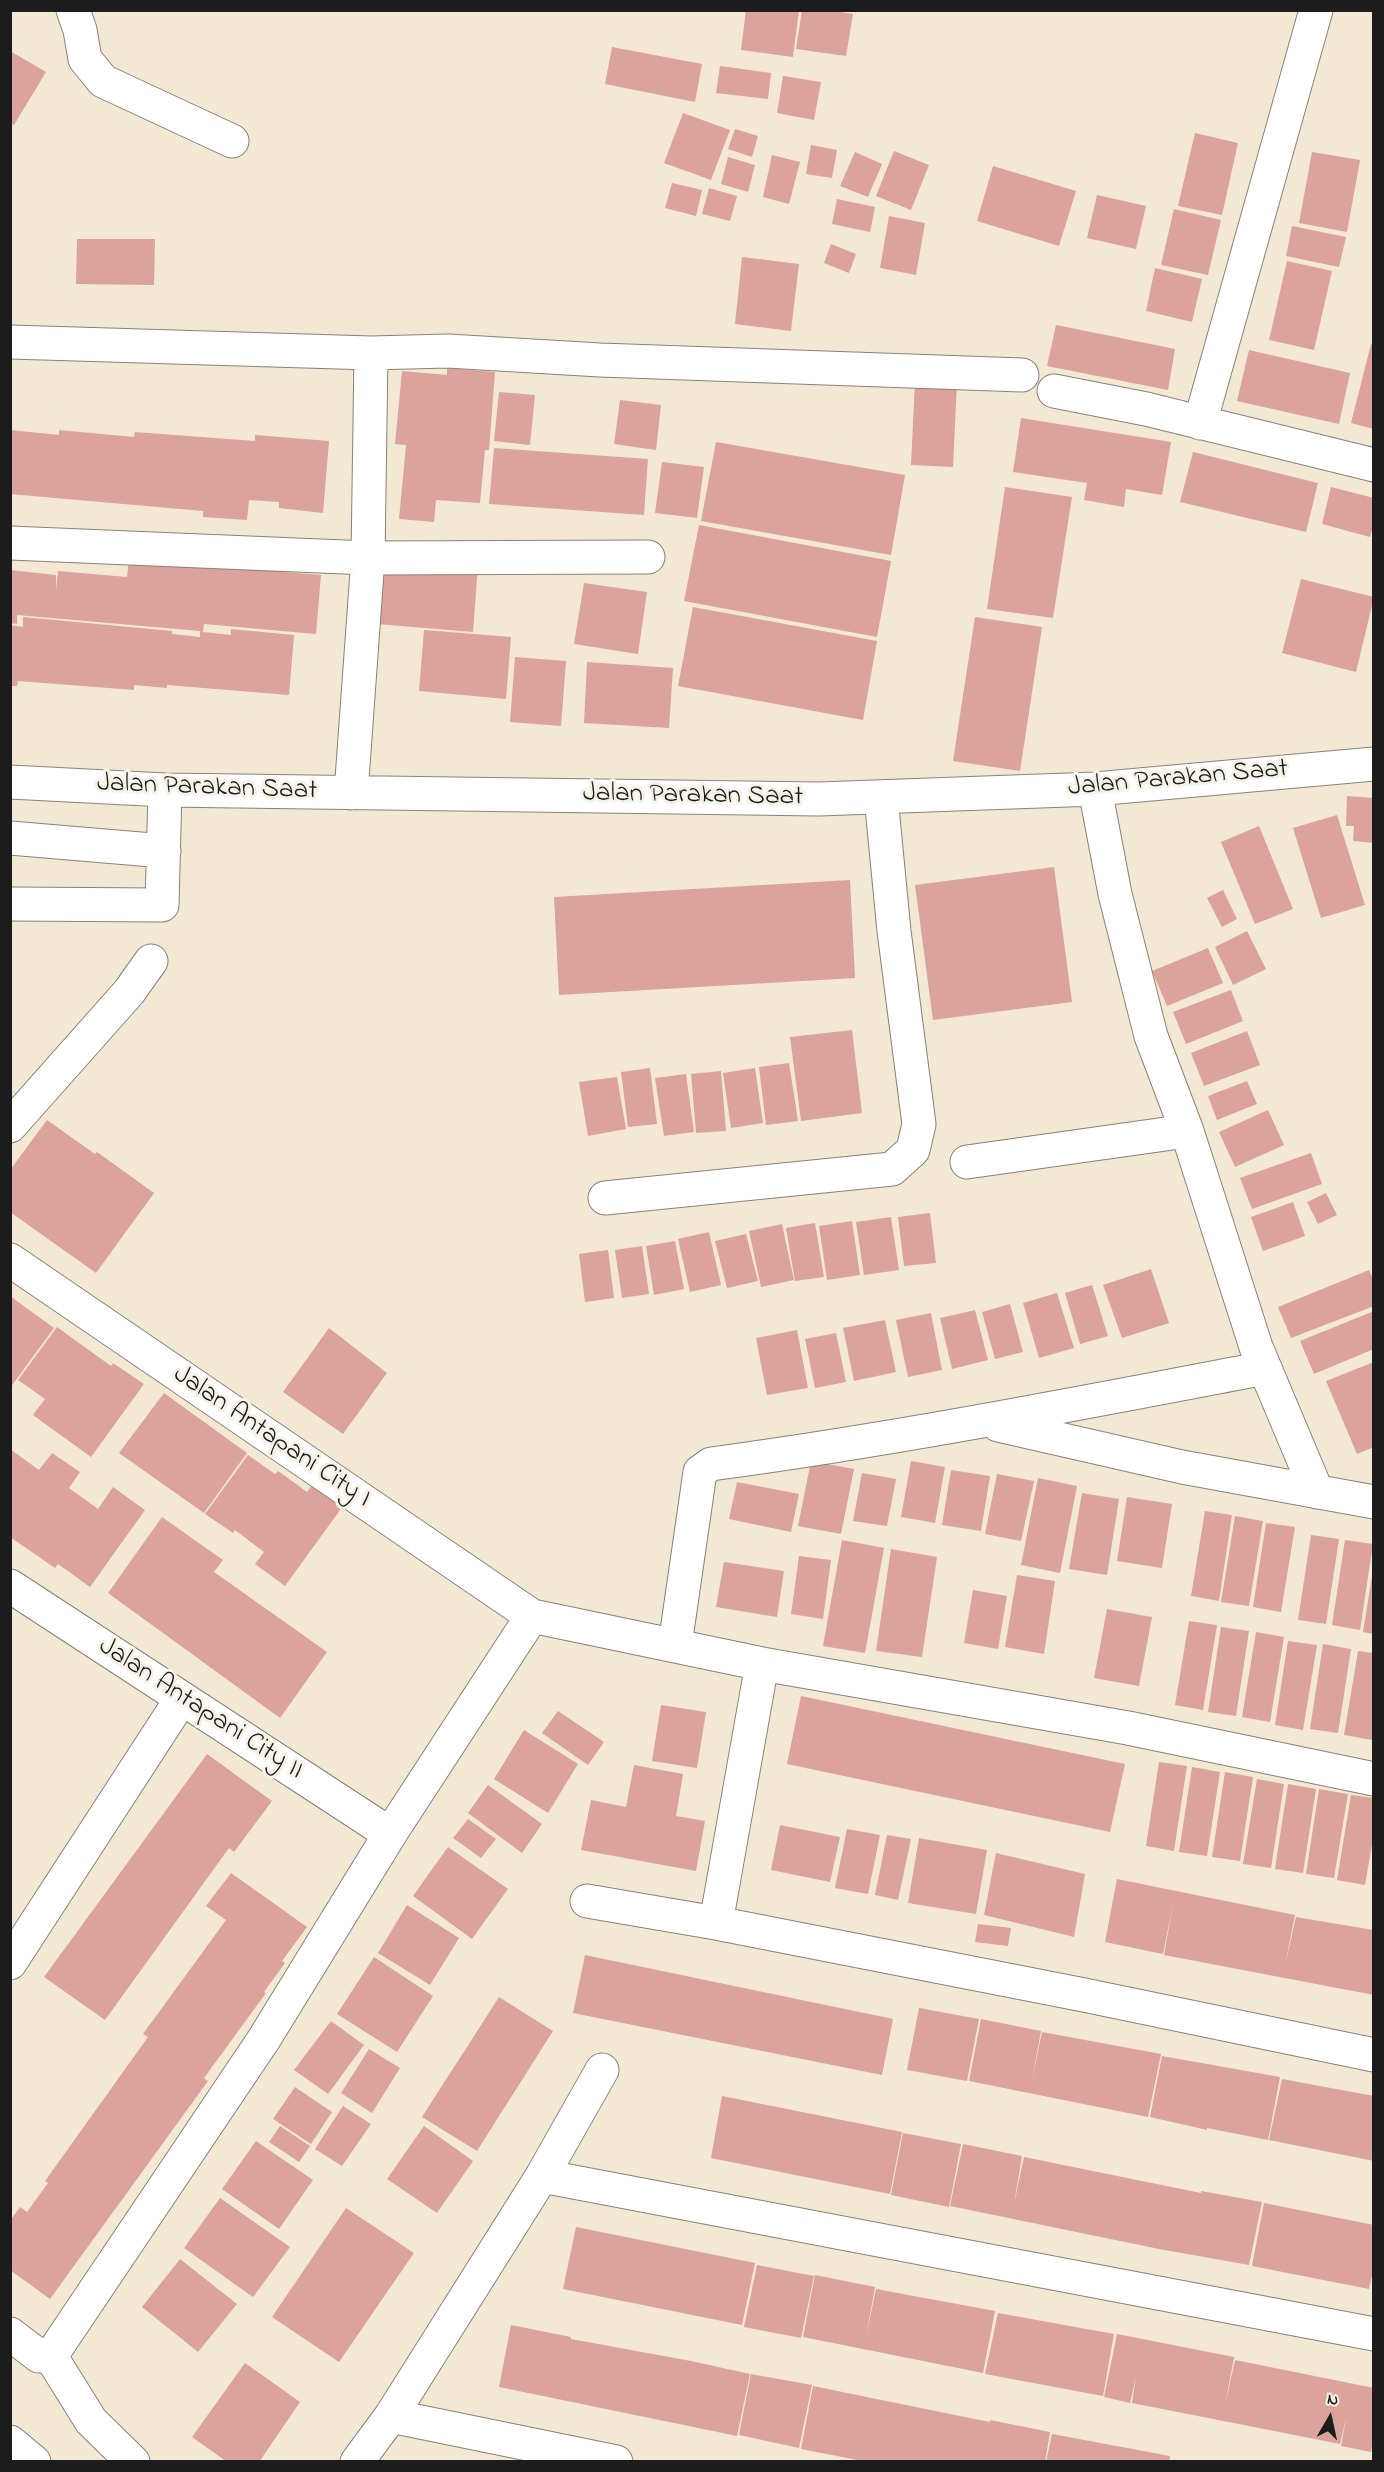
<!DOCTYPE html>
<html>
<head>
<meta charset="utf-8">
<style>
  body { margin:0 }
  #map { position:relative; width:1384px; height:2472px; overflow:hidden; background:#f3e8d3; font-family:"Indie Flower",sans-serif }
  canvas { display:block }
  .frame { position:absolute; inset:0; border:12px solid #1c1c1c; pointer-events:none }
  .north { position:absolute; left:1300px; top:2388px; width:60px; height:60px; -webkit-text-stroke:4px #f7f3e8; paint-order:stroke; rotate:9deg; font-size:16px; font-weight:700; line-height:24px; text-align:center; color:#1c1c1c }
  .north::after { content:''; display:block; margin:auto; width:21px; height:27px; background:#1c1c1c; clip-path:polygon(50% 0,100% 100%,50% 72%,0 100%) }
</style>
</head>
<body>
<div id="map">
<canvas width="1384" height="2472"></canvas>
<div class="frame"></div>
<div class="north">N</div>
</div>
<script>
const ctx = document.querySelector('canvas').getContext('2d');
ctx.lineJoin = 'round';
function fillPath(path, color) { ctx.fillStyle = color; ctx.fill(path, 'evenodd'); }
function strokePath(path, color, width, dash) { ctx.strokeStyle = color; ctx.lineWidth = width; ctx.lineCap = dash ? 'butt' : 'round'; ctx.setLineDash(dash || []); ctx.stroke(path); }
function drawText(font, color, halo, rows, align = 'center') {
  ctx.font = font + ' "Indie Flower",sans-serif'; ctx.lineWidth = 6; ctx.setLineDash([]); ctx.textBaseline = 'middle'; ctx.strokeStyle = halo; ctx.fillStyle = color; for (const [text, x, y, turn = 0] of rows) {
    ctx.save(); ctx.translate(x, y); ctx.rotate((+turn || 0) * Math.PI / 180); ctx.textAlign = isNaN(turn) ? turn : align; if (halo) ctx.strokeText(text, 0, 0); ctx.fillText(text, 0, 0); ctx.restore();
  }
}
const building = new Path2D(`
  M746,10H799L793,57L741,50Z
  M802,10H828L853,14L846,56L796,49Z
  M612,47L702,64L695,102L605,84Z
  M10,51L46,72L14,125L10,123Z
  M720,66L771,73L768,99L716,93Z
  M783,76L821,82L814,120L777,113Z
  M683,113L730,130L711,180L664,163Z
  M735,129L758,136L752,157L728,149Z
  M1195,133L1238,143L1222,215L1178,206Z
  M811,145L837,150L832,178L806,174Z
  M894,151L929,165L911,210L876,196Z
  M855,152L882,164L868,197L840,186Z
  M1312,152L1360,160L1347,232L1299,223Z
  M772,155L800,162L789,204L763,197Z
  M728,157L755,165L748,192L721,184Z
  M993,166L1076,191L1059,246L977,221Z
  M672,183L702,190L696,216L665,208Z
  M709,188L737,196L730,221L702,214Z
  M1097,195L1146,206L1136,249L1087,238Z
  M837,199L875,207L870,232L832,224Z
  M1174,209L1221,220L1208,275L1161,265Z
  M889,216L925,223L916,275L880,268Z
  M1292,226L1346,237L1339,267L1286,256Z
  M77,239H155L154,285L76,284Z
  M831,244L856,254L849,273L824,263Z
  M742,257L799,264L791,331L735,324Z
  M1287,261L1332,271L1314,350L1269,340Z
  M1155,268L1202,279L1192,322L1146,311Z
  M1056,325L1175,349L1168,390L1047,366Z
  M1371,344H1374V429L1351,423Z
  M1249,350L1350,373L1339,424L1237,401Z
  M447,368L495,372L489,450H485L480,503L436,500L434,522L399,519L406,445L395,444L402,371L447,375Z
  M915,380L957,382L953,467L911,465Z
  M499,392L535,395L530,445L494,441Z
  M620,400L661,405L656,450L614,444Z
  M1021,418L1171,442L1162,495L1126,489L1124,507L1084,500L1087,483L1013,472Z
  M10,430L59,435V430L134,437L135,432L255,441V435L329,441L323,513L279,508V502L249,500L247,520L203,517V511L10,494Z
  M716,442L905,475L891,555L701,521Z
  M494,448L648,459L644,515L489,504Z
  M1193,452L1318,483L1306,532L1180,502Z
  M662,462L704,467L697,518L655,513Z
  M1005,487L1072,497L1053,618L987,609Z
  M1331,487L1374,498V523L1370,537L1322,524Z
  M699,525L891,561L877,637L684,601Z
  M130,551L284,568V572L321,575L316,634L204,624L203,632L231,635V629L294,635L289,695L167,685V688L134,685V690L18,681L17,686H10V625L23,627V617L172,631V634L200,637V631L17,615V624L10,623V570L56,575V590L58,571L127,577Z
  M382,559L478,565L473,632L377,624Z
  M1301,579L1374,597L1356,672L1282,653Z
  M584,583L647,592L638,654L574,644Z
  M693,607L877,641L863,720L678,686Z
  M975,617L1042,627L1020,771L953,761Z
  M424,630L511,637L506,699L419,691Z
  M515,657L566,661L561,726L510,722Z
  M587,662L673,668L669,728L584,723Z
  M1347,796L1374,798V843L1353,841L1354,826H1346Z
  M1337,815L1365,905L1321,918L1293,828Z
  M1259,826L1293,909L1255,924L1221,842Z
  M1054,867L1072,1002L933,1020L915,885Z
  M850,880L855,978L559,995L554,897Z
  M1223,890L1237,919L1222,927L1207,898Z
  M1247,931L1266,969L1233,985L1215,947Z
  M1208,948L1223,983L1167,1006L1152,971Z
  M1231,990L1243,1021L1186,1044L1173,1012Z
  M852,1030L862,1113L801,1121L790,1037Z
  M1247,1031L1260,1065L1204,1086L1191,1053Z
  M789,1063L798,1121L766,1125L759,1067Z
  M650,1068L657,1124L628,1127L621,1072Z
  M755,1068L763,1123L731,1128L723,1073Z
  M721,1071L726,1131L696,1133L691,1074Z
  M686,1074L694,1132L664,1136L655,1078Z
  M617,1077L626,1129L588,1136L579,1082Z
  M1247,1081L1257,1104L1217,1120L1208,1096Z
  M1268,1110L1284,1145L1235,1167L1219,1132Z
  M47,1120L95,1154L97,1152L154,1193L96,1273L10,1212V1170Z
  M1311,1153L1322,1184L1252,1209L1240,1178Z
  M1326,1193L1337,1215L1318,1224L1307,1202Z
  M1293,1202L1305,1236L1263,1251L1251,1217Z
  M930,1213L936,1263L904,1266L898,1217Z
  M891,1217L899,1270L864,1275L856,1222Z
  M852,1221L860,1275L827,1280L819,1226Z
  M815,1223L824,1277L795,1281L786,1228Z
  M782,1224L794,1280L761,1287L749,1231Z
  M709,1232L721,1285L690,1292L678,1239Z
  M746,1234L758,1281L727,1288L715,1241Z
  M675,1241L684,1289L654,1295L646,1246Z
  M642,1246L649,1294L622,1298L615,1250Z
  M608,1250L614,1298L585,1302L579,1254Z
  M1151,1269L1169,1323L1122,1338L1103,1285Z
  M1369,1270L1374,1282V1306L1291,1338L1278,1307Z
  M1092,1285L1108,1336L1080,1344L1065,1293Z
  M1057,1293L1074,1348L1039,1358L1023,1303Z
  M10,1296L54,1328L10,1388Z
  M1010,1304L1023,1352L995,1359L982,1312Z
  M975,1310L988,1360L952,1369L940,1318Z
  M1374,1311V1349L1314,1374L1300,1341Z
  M931,1313L942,1370L908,1377L896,1320Z
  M885,1320L896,1372L854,1381L843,1328Z
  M57,1327L111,1366L113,1363L144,1384L91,1457L33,1415L45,1399L18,1380Z
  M329,1328L387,1373L343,1434L283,1392Z
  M797,1330L808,1388L767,1395L756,1338Z
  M836,1333L846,1382L815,1388L805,1339Z
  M1374,1362V1447L1357,1454L1326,1381Z
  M164,1393L247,1453L204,1513L119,1453Z
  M10,1449L39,1470L52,1453L80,1472L69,1488L98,1509L113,1487L145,1510L90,1587L58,1564L55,1568L10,1537Z
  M248,1455L275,1474L278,1471L307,1492L313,1484L343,1506L285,1586L255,1564L264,1552L235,1530L233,1533L205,1514Z
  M811,1461L854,1469L841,1534L798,1526Z
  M911,1461L945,1467L935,1523L901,1517Z
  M951,1470L990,1476L981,1531L942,1525Z
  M862,1473L896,1479L887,1526L853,1521Z
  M997,1474L1034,1481L1021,1541L985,1534Z
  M1038,1478L1077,1486L1060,1573L1021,1565Z
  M737,1482L799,1494L791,1532L729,1519Z
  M1082,1493L1119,1499L1107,1575L1069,1569Z
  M1127,1497L1172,1504L1162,1568L1117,1561Z
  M1205,1511L1232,1515L1219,1601L1191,1596Z
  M1235,1516L1263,1521L1249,1606L1221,1602Z
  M162,1517L223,1560L214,1572L327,1652L280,1718L108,1593Z
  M1266,1523L1295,1527L1281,1612L1253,1607Z
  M1311,1535L1339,1539L1326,1624L1298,1620Z
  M842,1540L884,1548L865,1653L823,1646Z
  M1345,1540L1373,1544L1360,1630L1332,1625Z
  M891,1549L937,1557L922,1657L876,1651Z
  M799,1556L831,1560L823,1619L791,1614Z
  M724,1562L784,1571L777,1617L716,1607Z
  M1017,1575L1055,1581L1044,1654L1005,1647Z
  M1372,1576H1374V1634L1363,1632Z
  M973,1590L1007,1596L998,1649L964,1643Z
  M1107,1609L1152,1617L1139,1686L1094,1678Z
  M1189,1621L1217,1625L1203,1710L1175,1705Z
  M1221,1627L1249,1631L1236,1716L1208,1712Z
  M1256,1632L1284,1637L1270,1722L1242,1717Z
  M1288,1641L1317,1645L1303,1730L1275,1725Z
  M1323,1644L1351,1649L1338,1733L1310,1729Z
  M1358,1651L1374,1653L1372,1740L1344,1735Z
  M801,1696L1125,1764L1110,1832L787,1764Z
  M661,1705L706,1712L697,1768L652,1761Z
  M558,1711L604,1742L588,1765L542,1733Z
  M524,1730L578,1764L548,1813L494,1779Z
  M207,1754L272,1801L234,1852L229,1848L105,2020L44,1977Z
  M1159,1762L1187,1766L1174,1851L1146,1846Z
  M634,1765L683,1774L676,1816L705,1821L696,1871L581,1850L591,1800L626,1807Z
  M1192,1767L1220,1772L1207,1856L1179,1852Z
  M1225,1772L1253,1777L1240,1861L1212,1857Z
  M1257,1779L1284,1784L1271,1868L1243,1864Z
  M1288,1784L1316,1789L1303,1873L1275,1869Z
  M488,1785L542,1824L522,1853L468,1813Z
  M1319,1789L1348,1794L1334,1878L1306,1874Z
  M1351,1795L1374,1798V1833L1365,1885L1337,1880Z
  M468,1819L496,1839L481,1858L453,1838Z
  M780,1825L840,1837L830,1882L771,1870Z
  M847,1829L880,1835L868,1894L835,1888Z
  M887,1835L911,1839L898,1900L875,1895Z
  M919,1838L987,1850L976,1914L908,1903Z
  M448,1847L508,1889L472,1939L413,1896Z
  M996,1853L1085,1874L1074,1937L984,1915Z
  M231,1873L307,1927L282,1961L285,1963L264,1992L266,1993L204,2078L208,2081L50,2299L10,2270V2221L20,2207L27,2212L48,2183L45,2181L148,2037L143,2034L226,1920L206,1906Z
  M1117,1879L1295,1915L1285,1965L1296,1917L1374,1930V1995L1164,1955L1173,1904L1163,1954L1105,1942Z
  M407,1905L459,1938L430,1985L378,1953Z
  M978,1924L1011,1928L1008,1946L975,1942Z
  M585,1955L893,2019L882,2075L573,2013Z
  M374,1957L433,1996L397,2052L337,2014Z
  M499,1997L553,2031L477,2151L422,2117Z
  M919,2008L979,2019L967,2081L907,2070Z
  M981,2019L1041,2031L1032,2080L1042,2032L1161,2054L1148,2117L969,2081Z
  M331,2021L364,2045L328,2094L294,2070Z
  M369,2049L400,2068L372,2113L341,2093Z
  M1162,2056L1280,2077L1268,2140L1207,2128V2130L1150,2117Z
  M1282,2079L1374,2096V2161L1269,2140Z
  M295,2087L332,2112L311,2144L273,2119Z
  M722,2096L902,2132L890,2194L711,2158Z
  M343,2106L371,2124L342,2166L315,2149Z
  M280,2126L310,2146L299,2162L269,2142Z
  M424,2126L473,2161L437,2213L387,2179Z
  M903,2133L961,2144L949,2207L891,2195Z
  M256,2141L313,2180L279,2229L222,2189Z
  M963,2144L1022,2156L1014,2204L1024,2157L1201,2193V2191L1262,2202L1249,2265L1159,2249L950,2206Z
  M220,2198L290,2247L253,2297L184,2248Z
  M1264,2203L1374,2225V2267L1369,2289L1252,2266Z
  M346,2208L414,2253L339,2362L272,2317Z
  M576,2227L755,2263L742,2325L563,2289Z
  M180,2259L237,2304L198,2352L142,2307Z
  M757,2265L814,2276L801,2338L744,2327Z
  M815,2275L875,2287L866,2337L876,2289L995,2311L983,2373L803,2337Z
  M998,2313L1114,2334L1103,2396L985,2374Z
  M511,2325L571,2337V2339L691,2361L750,2374L737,2436L499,2387Z
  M1117,2334L1234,2357L1225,2406L1235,2360L1374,2388V2437L1371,2452L1341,2446L1346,2418L1340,2444L1132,2403L1136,2377L1130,2403L1104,2397Z
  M245,2363L300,2402L259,2462H227L192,2437Z
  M751,2374L812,2385L799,2448L739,2435Z
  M813,2386L960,2416L990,2422V2420L1050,2432L1045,2462H868L801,2449Z
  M1052,2434L1170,2456L1169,2462H1046Z`);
const minor = new Path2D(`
  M73,10L80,30L85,59L103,81L232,141
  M10,342L371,353L448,351L600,360L1022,375
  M1054,391L1146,409L1374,465
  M1200,423L1316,10
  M10,543L368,558L648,557
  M10,782L165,790L819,799L1095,789L1374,764
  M1095,789L1115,894L1151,1036L1187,1131L1256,1347L1317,1492
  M351,793L368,558L371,353
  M10,838L164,851
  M10,904L162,905L165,790
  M10,1126L129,992L151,961
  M967,1162L1187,1131
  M605,1198L892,1169L913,1150L919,1124L894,931L881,797
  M10,1260L532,1616L762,1664L1128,1728L1374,1779
  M998,1425L1182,1467L1374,1502
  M10,1586L390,1834
  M675,1645L700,1472L711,1464C897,1439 1081,1403 1265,1368
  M587,1901L716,1923L762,1664
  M716,1923L1084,1995L1374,2055
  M10,1963L182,1698
  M542,2176L1374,2334
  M10,2334L39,2356L50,2355L57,2347L264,2039L390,1834L532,1616
  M50,2355L91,2421L133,2462
  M391,2416L616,2462
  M10,2442L34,2462
  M357,2462L391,2416L542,2176L602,2070`);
const streetNames = [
  ["Jalan Parakan Saat",1178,780,-5],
  ["Jalan Parakan Saat",207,789,2],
  ["Jalan Parakan Saat",693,797,1],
  ["Jalan Antapani City I",271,1438,34],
  ["Jalan Antapani City II",200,1710,33]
];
fillPath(building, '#dba39b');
strokePath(minor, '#888278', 35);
strokePath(minor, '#fff', 33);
drawText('27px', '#1c1c1c', '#f7f3e8', streetNames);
</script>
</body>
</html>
